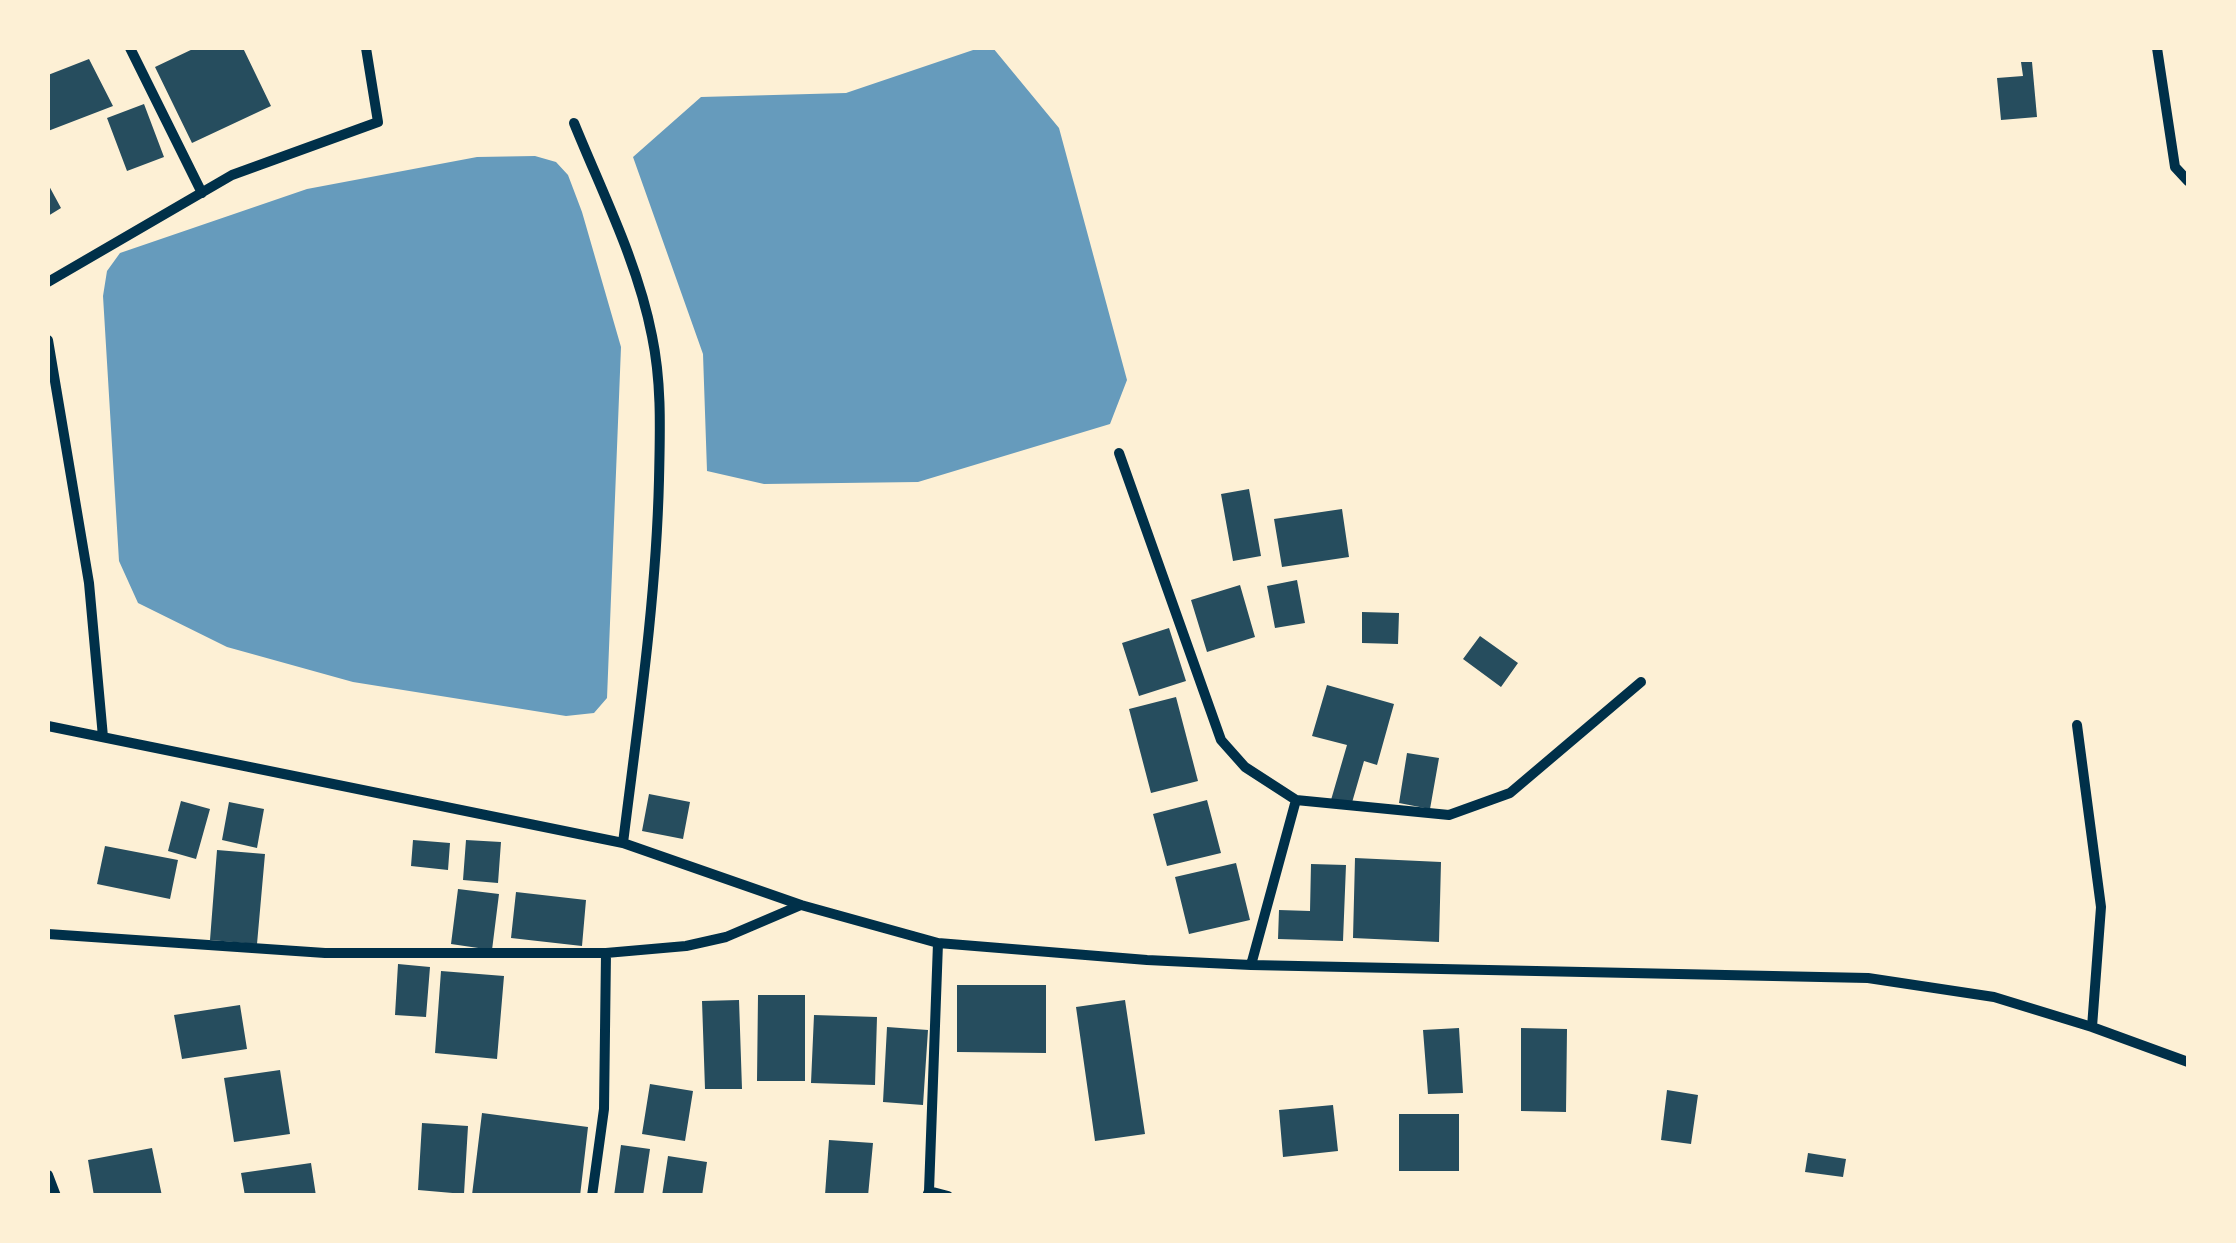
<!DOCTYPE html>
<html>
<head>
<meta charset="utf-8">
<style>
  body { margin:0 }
  #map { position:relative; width:2236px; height:1243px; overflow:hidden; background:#fdf0d5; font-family:"Asap Condensed",sans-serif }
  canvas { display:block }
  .frame { position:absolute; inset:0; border:50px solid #fdf0d5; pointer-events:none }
</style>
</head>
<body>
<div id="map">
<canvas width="2236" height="1243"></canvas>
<div class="frame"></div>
</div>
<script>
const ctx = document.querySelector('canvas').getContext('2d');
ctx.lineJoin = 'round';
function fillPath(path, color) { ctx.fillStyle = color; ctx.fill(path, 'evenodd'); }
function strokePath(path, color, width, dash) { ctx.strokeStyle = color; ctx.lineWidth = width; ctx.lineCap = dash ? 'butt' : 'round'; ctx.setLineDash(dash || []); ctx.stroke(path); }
const water = new Path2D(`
  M979,48H993L1059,128L1127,380L1110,424L918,482L764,484L707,471L703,354L633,157L701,97L846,93Z
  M535,156L556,162L568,175L582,212L621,347L607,698L594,713L566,716L353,682L227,647L138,603L119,561L103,296L107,271L120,253L307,189L477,157Z`);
const building = new Path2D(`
  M195,48H243L271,106L192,143L155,67Z
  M89,59L113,106L48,131V75Z
  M2021,62H2032L2037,117L2001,120L1997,78L2023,76Z
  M144,104L164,157L127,171L107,118Z
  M48,184L61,208L48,216Z
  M1249,489L1261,556L1233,561L1221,494Z
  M1342,509L1349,557L1282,567L1274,519Z
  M1297,580L1305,623L1275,628L1267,586Z
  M1240,585L1255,637L1207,652L1191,600Z
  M1362,612L1399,613L1398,644L1362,643Z
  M1169,628L1186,681L1139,696L1122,643Z
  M1480,636L1518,663L1501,687L1463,659Z
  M1327,685L1394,704L1377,765L1364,761L1351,806L1331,800L1347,745L1312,736Z
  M1176,697L1198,781L1151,793L1129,709Z
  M1407,753L1439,758L1430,809L1399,803Z
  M649,794L690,802L683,839L642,831Z
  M1207,800L1221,853L1167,866L1153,814Z
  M181,801L210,809L196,859L168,851Z
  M229,802L264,809L257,848L222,840Z
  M413,840L450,843L448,870L411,866Z
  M466,840L501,842L498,883L463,880Z
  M105,846L178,860L170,899L97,884Z
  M217,850L265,854L257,944L210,940Z
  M1355,858L1441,862L1439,942L1353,938Z
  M1236,863L1250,920L1189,934L1175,877Z
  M1311,864L1346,865L1343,941L1278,939L1279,910L1310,911Z
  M458,889L499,894L492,950L451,944Z
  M516,892L586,900L582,946L511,938Z
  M398,964L430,967L426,1017L395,1015Z
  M441,971L504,976L497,1059L435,1053Z
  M957,985H1046V1053L957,1052Z
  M758,995H805V1081H757Z
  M739,1000L742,1089H705L702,1001Z
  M1125,1000L1145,1134L1095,1141L1076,1007Z
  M240,1005L247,1049L182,1059L174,1015Z
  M814,1015L877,1017L875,1085L811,1083Z
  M887,1027L928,1030L923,1105L883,1102Z
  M1459,1028L1463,1093L1428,1094L1423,1030Z
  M1521,1028L1567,1029L1566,1112L1521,1111Z
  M280,1070L290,1134L234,1142L224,1078Z
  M650,1084L693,1091L685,1141L642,1134Z
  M1667,1090L1698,1095L1691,1144L1661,1140Z
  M1333,1105L1338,1151L1283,1157L1279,1110Z
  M482,1113L588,1127L580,1196L472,1195Z
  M1399,1114H1459V1171H1399Z
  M422,1123L468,1126L464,1194L418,1190Z
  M829,1140L873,1143L868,1196L825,1195Z
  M621,1145L650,1149L643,1196H614Z
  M152,1148L162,1196H94L88,1160Z
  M1808,1153L1846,1159L1843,1177L1805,1172Z
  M668,1156L707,1162L702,1196H662Z
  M311,1163L316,1196H245L241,1173Z`);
const minor = new Path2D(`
  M130,48L202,193
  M2157,48L2175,167L2188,181
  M574,123C602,192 638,263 652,336C662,384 660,432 659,480C656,602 638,722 623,843
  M48,282L232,175L378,122L366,48
  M48,340L89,583L103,737
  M1119,453L1221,740L1245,767L1296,800L1449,815L1510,793L1641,682
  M2077,725L2101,907L2092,1027
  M48,726L623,843L801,905L938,943L1147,960L1251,965L1868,978L1994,997L2092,1027L2188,1062
  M48,934L325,953H606L686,946L726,937L801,905
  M1251,965L1296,800
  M48,1175L56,1196
  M929,1191L948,1196
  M592,1196L604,1109L606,953
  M927,1196L929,1191L938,943`);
fillPath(water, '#669bbc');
fillPath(building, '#264d5e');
strokePath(minor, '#003049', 10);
</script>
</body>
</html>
